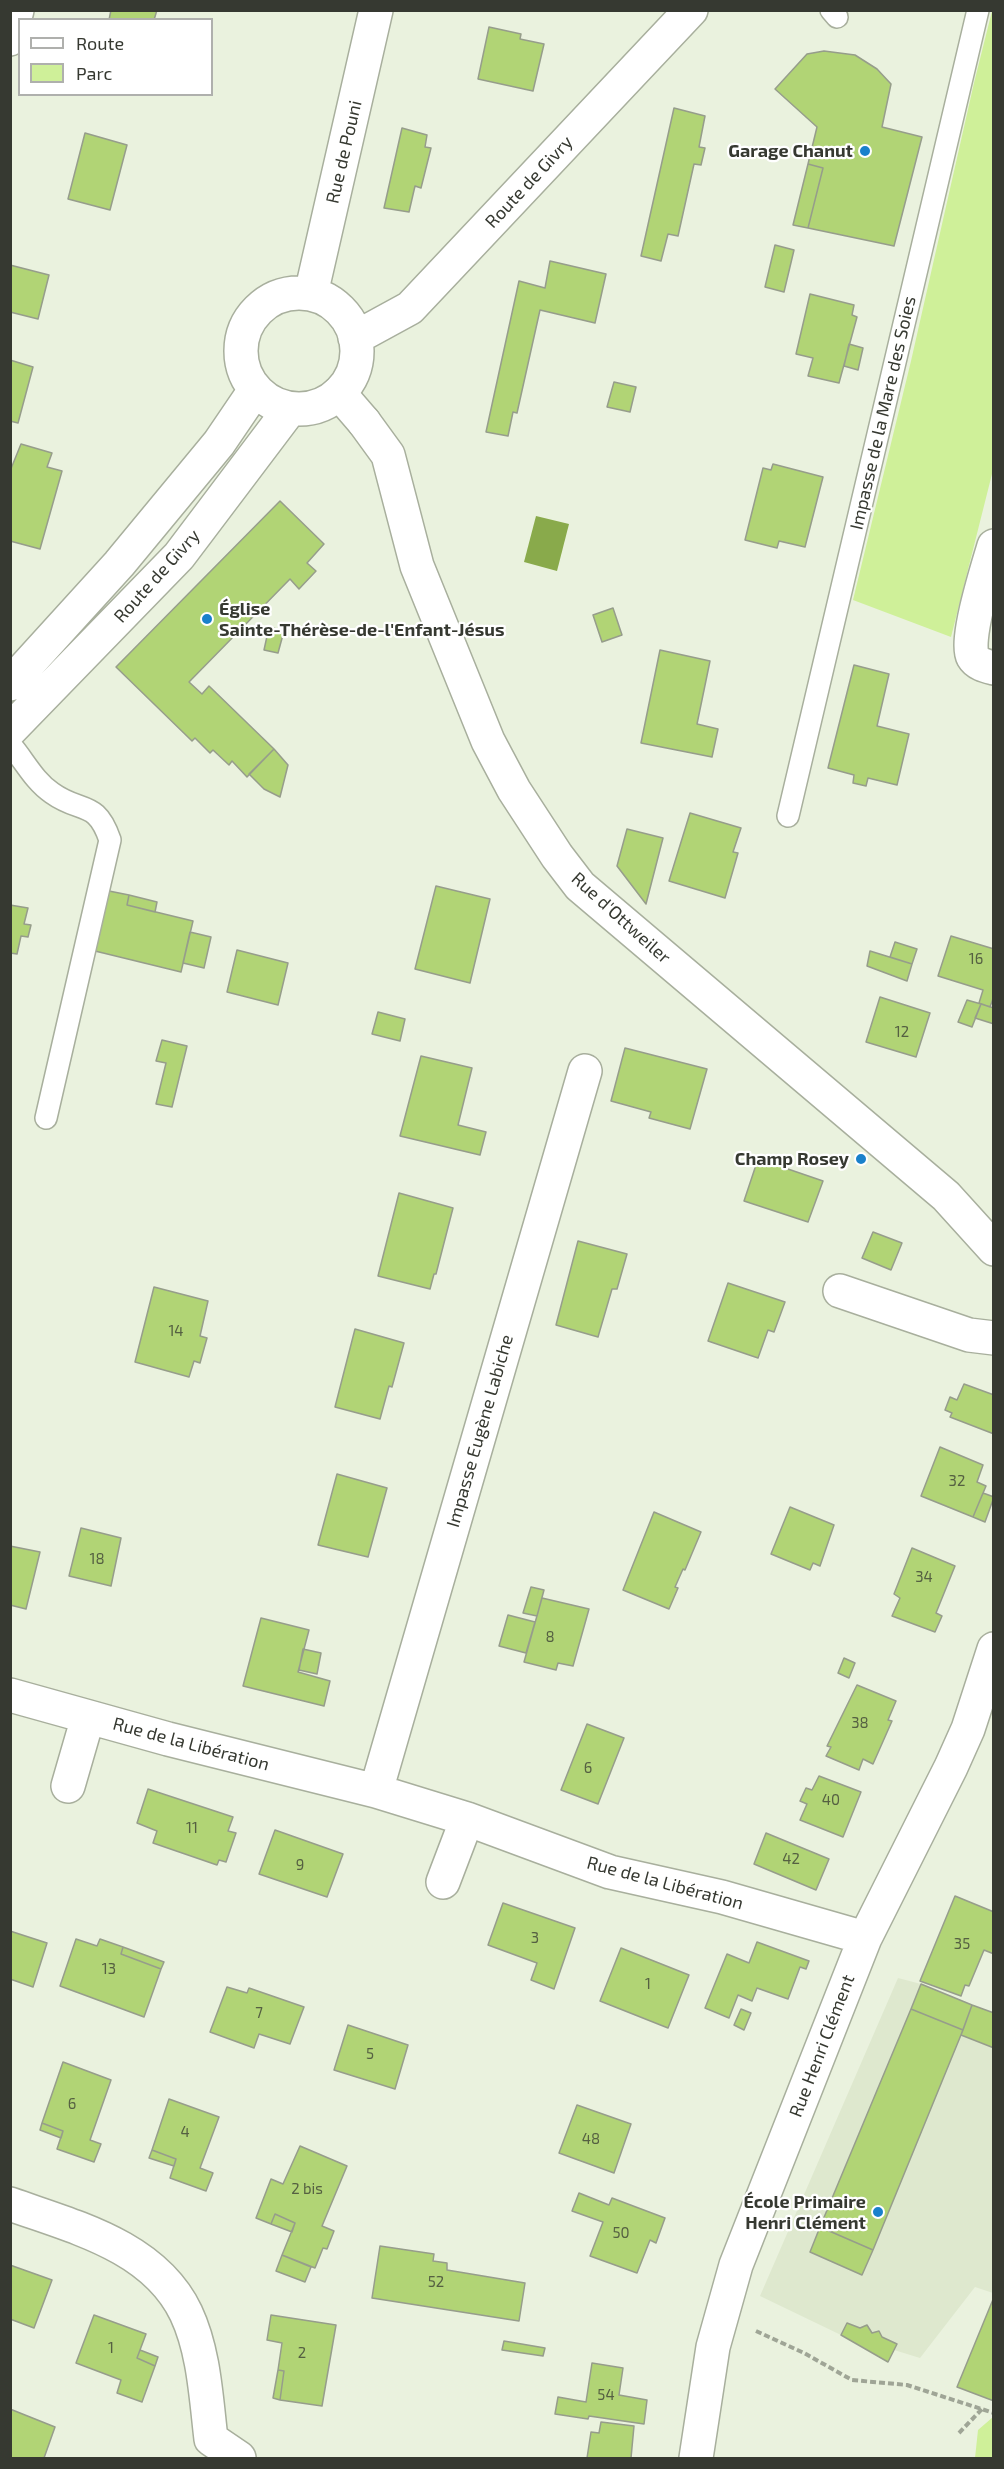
<!DOCTYPE html>
<html>
<head>
<meta charset="utf-8">
<style>
  body { margin:0 }
  #map { position:relative; width:1004px; height:2469px; overflow:hidden; background:#eaf2de; font-family:"Exo 2",sans-serif }
  canvas { display:block }
  .frame { position:absolute; inset:0; border:12px solid #363931; pointer-events:none }
  .legend { position:absolute; left:18px; top:18px; width:195px; height:78px; box-sizing:border-box; background:#fff; border:2px solid #afb0ad; margin:0; padding:8px 10px; list-style:none; font-size:18px; color:#363931 }
  .legend li { display:flex; align-items:center; gap:12px; height:30px }
  .legend b { width:30px; border:2px solid #afb0ad }
</style>
</head>
<body>
<div id="map">
<canvas width="1004" height="2469"></canvas>
<div class="frame"></div>
<ul class="legend">
<li><b style="height:8px;background:#fff"></b>Route</li>
<li><b style="height:16px;background:#cff099"></b>Parc</li>
</ul>
</div>
<script>
const ctx = document.querySelector('canvas').getContext('2d');
ctx.lineJoin = 'round';
function fillPath(path, color) { ctx.fillStyle = color; ctx.fill(path, 'evenodd'); }
function strokePath(path, color, width, dash) { ctx.strokeStyle = color; ctx.lineWidth = width; ctx.lineCap = dash ? 'butt' : 'round'; ctx.setLineDash(dash || []); ctx.stroke(path); }
function drawText(font, color, halo, rows, align = 'center') {
  ctx.font = font + ' "Exo 2",sans-serif'; ctx.lineWidth = 4.5; ctx.setLineDash([]); ctx.textBaseline = 'middle'; ctx.strokeStyle = halo; ctx.fillStyle = color; for (const [text, x, y, turn = 0] of rows) {
    ctx.save(); ctx.translate(x, y); ctx.rotate((+turn || 0) * Math.PI / 180); ctx.textAlign = isNaN(turn) ? turn : align; if (halo) ctx.strokeText(text, 0, 0); ctx.fillText(text, 0, 0); ctx.restore();
  }
}
const built = new Path2D(`
  M898,1978L921,1984L993,2013V2293L975,2287L920,2358L894,2350L888,2362L841,2335L760,2296Z`);
const green = new Path2D(`
  M992,11L993,470L951,637L853,600L911,361L974,83Z
  M993,2417V2458H975L978,2430Z`);
const water = new Path2D(`
  M536,516L569,524L557,571L524,562Z`);
const building = new Path2D(`
  M157,10L154,20H109L111,10Z
  M489,27L521,34L520,39L544,44L533,91L478,79Z
  M824,51L855,55L877,69L891,84L882,127L922,137L894,246L808,228L823,168L808,164L817,127L775,89L807,54Z
  M674,108L705,116L699,147L705,148L701,165L694,164L678,236L668,234L661,261L641,256Z
  M402,128L427,135L425,147L431,148L421,188L415,186L409,212L384,208Z
  M85,133L127,145L110,210L68,199Z
  M808,164L823,168L808,228L793,225Z
  M775,245L794,250L784,292L765,287Z
  M550,261L606,274L595,323L540,310L517,413L513,412L508,436L486,432L519,281L545,288Z
  M10,265L49,275L38,319L10,312Z
  M810,294L854,305L852,315L857,317L839,383L808,376L813,358L796,354Z
  M849,344L863,348L858,370L844,366Z
  M10,360L33,367L18,423L10,421Z
  M614,382L636,387L630,412L607,407Z
  M21,444L52,453L47,467L62,471L40,549L10,541V471Z
  M773,464L823,477L805,547L779,541L777,548L745,540L763,468L771,470Z
  M280,501L324,544L307,563L316,571L299,589L290,579L189,682L202,694L209,686L274,749L247,777L232,761L229,765L213,750L210,753L195,738L192,741L116,667Z
  M613,608L622,635L602,642L593,615Z
  M269,627L284,631L278,653L264,650Z
  M660,650L710,661L697,724L718,729L712,757L641,743Z
  M854,665L889,674L877,726L909,734L897,785L868,778L866,786L853,783L854,775L828,768Z
  M274,749L288,765L280,797L264,789L249,774Z
  M690,813L741,828L733,852L738,853L725,898L669,881Z
  M627,829L663,838L646,904L617,866Z
  M436,886L490,899L470,983L415,969Z
  M109,891L129,895L127,905L193,921L181,972L95,951Z
  M129,895L157,902L155,912L127,905Z
  M10,905L28,908L24,924L31,925L28,937L21,936L17,954L10,953Z
  M190,932L211,937L204,968L183,963Z
  M951,936L994,949V996L990,1007L979,1003L983,990L938,976Z
  M895,942L917,949L912,964L890,957Z
  M237,950L288,963L278,1005L227,992Z
  M870,951L912,964L907,981L867,966Z
  M880,997L930,1013L916,1057L866,1042Z
  M967,1000L981,1004L972,1027L958,1022Z
  M981,1004L994,1008V1024L975,1018Z
  M378,1012L405,1019L400,1041L372,1034Z
  M162,1040L187,1046L172,1107L156,1104L166,1063L156,1061Z
  M625,1048L707,1069L690,1129L649,1118L651,1112L611,1101Z
  M421,1056L472,1068L458,1125L486,1132L480,1155L400,1136Z
  M759,1156L786,1165L785,1168L823,1181L808,1222L744,1201Z
  M399,1193L453,1208L436,1274H434L430,1289L378,1276Z
  M873,1232L902,1243L891,1270L862,1258Z
  M578,1241L627,1254L617,1289H612L598,1337L556,1325Z
  M728,1283L785,1302L774,1332L768,1330L758,1358L708,1341Z
  M154,1287L208,1301L200,1336L207,1338L200,1363L194,1361L189,1377L135,1362Z
  M355,1329L404,1343L392,1387L389,1386L380,1419L335,1407Z
  M964,1384L994,1395V1434L950,1417L952,1413L945,1410L950,1397L957,1400Z
  M940,1447L983,1465L977,1482L986,1486L973,1517L921,1496Z
  M337,1474L387,1488L368,1557L318,1545Z
  M983,1493L994,1497L985,1522L973,1517Z
  M790,1507L834,1525L820,1566L813,1563L810,1570L771,1554Z
  M654,1512L701,1532L685,1570L683,1569L675,1587L678,1588L669,1609L623,1590Z
  M81,1528L121,1538L111,1586L69,1576Z
  M10,1546L40,1552L26,1609L10,1605Z
  M912,1548L955,1566L936,1613L942,1616L935,1632L892,1616L900,1598L894,1594Z
  M531,1587L544,1590L537,1616L523,1613Z
  M542,1598L589,1609L573,1666L558,1663L556,1670L524,1662Z
  M508,1615L535,1622L526,1653L499,1646Z
  M261,1618L309,1630L298,1672L330,1681L324,1706L243,1686Z
  M303,1649L321,1653L317,1674L299,1670Z
  M844,1658L855,1663L849,1678L838,1673Z
  M857,1685L896,1701L888,1720L892,1721L873,1764L863,1759L859,1770L826,1756L831,1747L827,1746Z
  M587,1724L624,1738L598,1804L561,1790Z
  M819,1776L861,1792L843,1837L800,1820L807,1804L800,1801L806,1788L812,1790Z
  M148,1789L233,1817L228,1831L236,1833L226,1862L219,1860L217,1865L153,1843L157,1831L137,1823Z
  M275,1830L343,1854L327,1897L259,1874Z
  M766,1833L829,1859L816,1890L754,1864Z
  M955,1896L994,1912V1954L984,1950L969,1986L965,1985L961,1996L920,1981Z
  M503,1903L575,1928L554,1989L531,1980L537,1963L488,1945Z
  M10,1931L47,1943L33,1987L10,1979Z
  M76,1939L97,1946L100,1939L123,1947L121,1954L161,1969L144,2017L60,1986Z
  M757,1942L809,1961L806,1969L800,1967L788,1999L757,1988L752,2001L738,1995L729,2018L705,2008L727,1954L749,1963Z
  M123,1947L164,1962L161,1969L121,1954Z
  M621,1948L689,1975L668,2028L600,2001Z
  M921,1984L972,2005L963,2030L911,2009Z
  M227,1987L247,1993L249,1988L304,2007L290,2044L259,2034L254,2048L210,2032Z
  M972,2005L994,2013V2048L961,2035Z
  M741,2009L751,2013L744,2030L734,2025Z
  M911,2009L963,2030L873,2250L820,2227Z
  M348,2025L408,2045L395,2089L334,2070Z
  M63,2062L111,2080L90,2140L101,2144L94,2162L57,2149L63,2131L42,2123Z
  M169,2099L219,2117L200,2168L213,2173L206,2191L170,2178L176,2159L152,2150Z
  M577,2105L631,2124L614,2173L559,2153Z
  M42,2123L63,2131L61,2138L40,2130Z
  M300,2146L347,2166L322,2226L334,2231L327,2249L323,2248L315,2268L282,2255L295,2223L275,2214L271,2224L256,2218L271,2179L283,2184Z
  M152,2150L176,2159L174,2166L149,2158Z
  M579,2193L609,2205L612,2198L665,2218L656,2243L650,2240L637,2273L590,2256L603,2222L572,2211Z
  M275,2214L295,2223L292,2232L271,2224Z
  M820,2227L873,2250L862,2275L810,2252Z
  M380,2246L434,2254L433,2261L447,2263V2270L525,2283L519,2321L372,2298Z
  M282,2255L311,2267L305,2282L276,2271Z
  M10,2265L52,2280L34,2328L10,2319Z
  M994,2297V2401L957,2387Z
  M94,2315L146,2334L137,2358L155,2366L142,2402L117,2393L121,2380L76,2363Z
  M271,2315L336,2325L322,2406L280,2400L284,2371L278,2370L282,2343L267,2340Z
  M847,2323L860,2328L867,2325L872,2333L879,2331L882,2337L897,2344L888,2362L841,2335Z
  M504,2341L545,2348L543,2356L502,2350Z
  M140,2350L158,2357L155,2366L137,2358Z
  M592,2363L623,2368L619,2395L647,2400L644,2424L589,2416L588,2419L555,2414L558,2397L586,2402Z
  M278,2370L284,2371L280,2400L273,2398Z
  M10,2409L55,2427L44,2458H10Z
  M601,2422L634,2426L631,2458H587L591,2432L599,2433Z`);
const path = new Path2D(`
  M756,2331L804,2353L852,2380L907,2385L994,2413
  M959,2433L982,2409`);
const lane = new Path2D(`
  M831,10L837,17
  M10,744C24,760 34,781 52,793C81,814 96,799 110,840L46,1118
  M788,816L978,10`);
const street = new Path2D(`
  M10,39L17,10
  M339,393L364,422
  M994,546C988,566 964,641 973,657C977,664 986,666 994,668
  M840,1291L969,1335L994,1338
  M10,1695L168,1739L376,1791L467,1819L610,1872L722,1897L865,1938
  M68,1786L88,1717
  M376,1791L585,1071
  M443,1882L467,1819
  M10,2204C74,2227 154,2246 186,2313C204,2351 206,2397 211,2439L239,2458
  M696,2458L713,2347L736,2265L865,1938L951,1767L968,1729L994,1649`);
const secondary = new Path2D(`
  M241 351a58 58 0 1 1 116 0a58 58 0 1 1-116 0Z
  M311,294L376,10
  M355,338L410,308L691,10
  M364,422L388,455L417,566L488,741L514,790L557,856L580,886L946,1196L994,1249
  M10,684L119,564L219,443L255,390
  M10,730L179,556L290,409`);
const markers = [
  [865,151,6,"#1981cb"],
  [207,619,6,"#1981cb"],
  [861,1159,6,"#1981cb"],
  [878,2212,6,"#1981cb"]
];
const numberNames = [
  ["16",976,959],
  ["12",902,1032],
  ["14",176,1331],
  ["32",957,1481],
  ["18",97,1559],
  ["34",924,1577],
  ["8",550,1637],
  ["38",860,1723],
  ["6",588,1768],
  ["40",831,1800],
  ["11",192,1828],
  ["42",791,1859],
  ["9",300,1865],
  ["3",535,1938],
  ["35",962,1944],
  ["13",109,1969],
  ["1",648,1984],
  ["7",259,2013],
  ["5",370,2054],
  ["6",72,2104],
  ["4",185,2132],
  ["48",591,2139],
  ["2 bis",307,2189],
  ["50",621,2233],
  ["52",436,2282],
  ["1",111,2348],
  ["2",302,2353],
  ["54",606,2395]
];
const poiNames = [
  ["Garage Chanut",853,151],
  ["Église",219,609,"left"],
  ["Sainte-Thérèse-de-l'Enfant-Jésus",219,630,"left"],
  ["Champ Rosey",849,1159],
  ["École Primaire",866,2202],
  ["Henri Clément",866,2223]
];
const streetNames = [
  ["Rue de Pouni",344,152,-77],
  ["Route de Givry",529,182,-47],
  ["Impasse de la Mare des Soies",883,413,-77],
  ["Route de Givry",157,576,-48],
  ["Rue d'Ottweiler",621,918,42],
  ["Impasse Eugène Labiche",480,1431,-74],
  ["Rue de la Libération",191,1744,15],
  ["Rue de la Libération",665,1883,15],
  ["Rue Henri Clément",822,2046,-69]
];
fillPath(built, '#dee8ce');
fillPath(green, '#cff099');
fillPath(water, '#89aa4b');
fillPath(building, '#b1d475');
strokePath(building, '#969d8b', 1.5);
strokePath(lane, '#a8af9d', 24);
strokePath(street, '#a8af9d', 36);
strokePath(secondary, '#a8af9d', 36);
strokePath(path, '#9fa596', 4, [6, 3]);
strokePath(lane, '#fff', 21);
strokePath(street, '#fff', 33);
strokePath(secondary, '#fff', 33);
for (const [x, y, r, color] of markers) { const dot = new Path2D(); dot.arc(x, y, r, 0, 2 * Math.PI); ctx.fillStyle = color; ctx.fill(dot); strokePath(dot, '#fff', 2); }
drawText('15px', '#556042', null, numberNames);
drawText('bold 18px', '#363931', '#fff', poiNames, 'right');
drawText('18px', '#363931', '#fff', streetNames);
</script>
</body>
</html>
